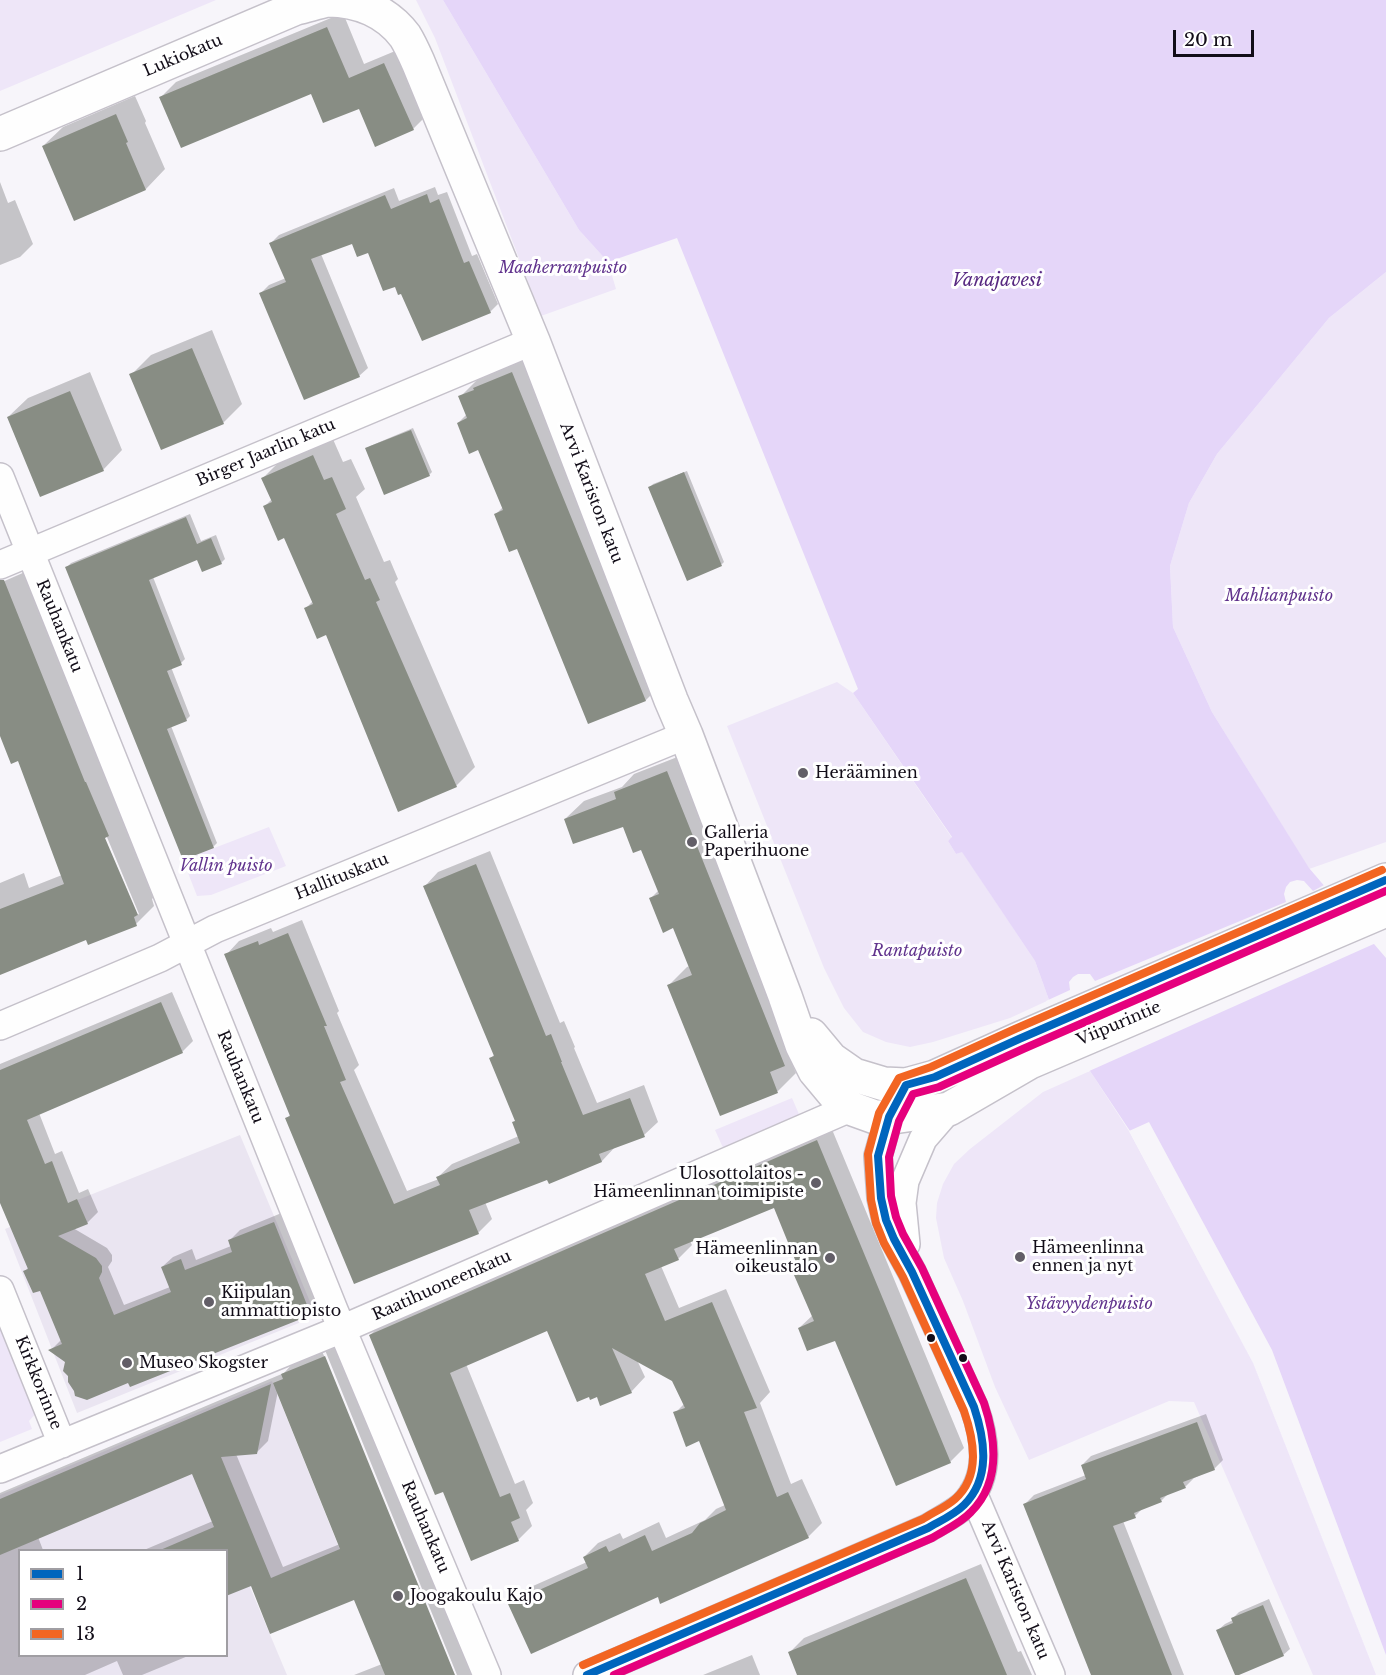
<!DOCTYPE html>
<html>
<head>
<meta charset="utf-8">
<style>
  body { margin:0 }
  #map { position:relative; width:1386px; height:1675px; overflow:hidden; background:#f7f5fa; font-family:"Libre Baskerville",serif }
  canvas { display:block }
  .legend { position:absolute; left:18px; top:1549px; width:210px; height:108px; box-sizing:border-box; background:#fff; border:2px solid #a09ea3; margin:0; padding:8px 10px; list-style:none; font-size:18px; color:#120d18 }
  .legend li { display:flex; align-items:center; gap:12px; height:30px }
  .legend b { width:30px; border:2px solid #a09ea3 }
  .scale { position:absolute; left:1173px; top:30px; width:81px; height:27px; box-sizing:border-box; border:3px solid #120d18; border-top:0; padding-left:8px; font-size:18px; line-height:21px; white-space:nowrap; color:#120d18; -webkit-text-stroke:4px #fff; paint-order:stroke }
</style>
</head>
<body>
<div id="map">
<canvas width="1386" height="1675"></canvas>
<ul class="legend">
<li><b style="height:8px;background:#0065bd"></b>1</li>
<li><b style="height:8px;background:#e5007d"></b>2</li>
<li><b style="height:8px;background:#f26522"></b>13</li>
</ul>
<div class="scale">20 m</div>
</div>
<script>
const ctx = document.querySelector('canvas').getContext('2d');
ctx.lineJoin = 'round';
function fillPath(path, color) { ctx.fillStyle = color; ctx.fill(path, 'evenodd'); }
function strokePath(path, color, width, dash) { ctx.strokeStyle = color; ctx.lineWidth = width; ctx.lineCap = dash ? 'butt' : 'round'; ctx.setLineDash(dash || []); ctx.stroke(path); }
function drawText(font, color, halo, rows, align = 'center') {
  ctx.font = font + ' "Libre Baskerville",serif'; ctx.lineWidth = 6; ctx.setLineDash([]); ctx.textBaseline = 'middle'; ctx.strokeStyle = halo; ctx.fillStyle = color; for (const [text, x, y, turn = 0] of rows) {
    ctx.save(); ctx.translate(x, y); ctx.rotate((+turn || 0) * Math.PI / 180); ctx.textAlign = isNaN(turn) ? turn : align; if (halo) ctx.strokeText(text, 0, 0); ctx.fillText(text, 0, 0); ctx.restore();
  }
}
const built = new Path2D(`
  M240,1135L316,1316L77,1413L5,1229Z
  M272,1381L340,1550L250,1587L287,1675H0V1495ZM20,1550H226V1656H20Z`);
const green = new Path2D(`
  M0,0H216L0,91Z
  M416,0H443L579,230L608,262L616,289L541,316L435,38Z
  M1386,272V842L1309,869L1212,712L1173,627L1170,566L1189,503L1217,454L1329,318Z
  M837,682L853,693L952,838L948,841L956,854L962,851L1035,961L1049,1000L1010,1018L933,1042L910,1047L886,1042L863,1032L844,1008L824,968L727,726Z
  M269,827L286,866L211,895L197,896L183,860Z
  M1090,1071L1129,1131L1253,1363L1376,1675H1313L1194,1402L1169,1401L1029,1460L995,1387L963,1301L944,1258L936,1218L937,1203L943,1184L954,1164L970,1149L1043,1092Z
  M792,1098L805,1128L729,1161L715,1130Z
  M0,1316L38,1411L29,1421L32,1429L0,1442Z`);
const water = new Path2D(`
  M443,0H1386V272L1329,318L1217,454L1189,503L1170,566L1173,627L1212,712L1309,868L1386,958V1675H1376L1253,1363L1130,1131L1090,1071L1049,1000L1035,961L962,852L956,854L948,841L952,837L853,693L858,689L677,238L608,262L579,230Z`);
const pier = new Path2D(`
  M1297,880L1304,881L1313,891L1326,884L1376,943L1087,1072L1046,1001L1070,990L1069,982L1073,977L1078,974H1090L1095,981L1286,902L1284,894L1286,887L1290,882Z
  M1149,1122L1272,1350L1386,1655V1675H1376L1253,1363L1129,1131Z`);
const shadow = new Path2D(`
  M343,13L364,64L400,49L428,114L413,129L360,107L312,92L161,97L176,82Z
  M135,96L146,121L145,123L165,169L146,189L75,219L43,146L63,127Z
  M0,182L8,203L15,200L33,244L20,257L0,265Z
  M435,187L438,195L447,192L472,256L477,254L498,304L490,312L402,292L369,251L353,242L321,254L368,368L359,376L261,293L269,285L286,278L271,243L279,235L394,188L399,201Z
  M212,330L242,404L223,423L131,375L151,355Z
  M532,354L665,681L646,700L589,722L518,547L496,514L503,507L479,448L458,423L467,414L460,397L479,378Z
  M90,372L122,450L103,470L8,417L28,398Z
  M413,428L432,472L429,475L367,449L370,446Z
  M332,437L343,462L351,459L365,489L356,497L384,562L390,560L398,579L395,582L475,767L456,786L306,608L313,601L285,536L265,506L272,499L263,478L282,459Z
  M687,471L724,562L722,564L687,579L650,487L653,484Z
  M190,514L201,541L216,535L225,559L221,563L198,558L153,577L185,659L181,663L171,667L190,716L186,720L171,726L217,843L213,847L67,567L71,563Z
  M25,572L126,817L123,820L155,896L152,899L154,906L136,924L87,938L0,968V883L24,873L29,888L62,875L19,760L0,731V583ZM104,830L139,914L136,916L101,831Z
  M685,754L802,1047L790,1059L796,1073L778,1091L721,1114L669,985L687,967L690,966L674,926L651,898L659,890L642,848L624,825L565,819L584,801L622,787L634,774Z
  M490,851L560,1023L564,1021L575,1047L574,1048L597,1103L644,1085L658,1122L644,1135L616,1146L602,1161L550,1182L548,1178L485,1202L492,1219L478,1233L355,1282L287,1118L291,1114L226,955L239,941L271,928L273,932L302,920L339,1011L337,1013L359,1065L354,1070L407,1191L439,1179L438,1177L452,1164L519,1136L516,1120L491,1058L495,1054L425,886L438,872Z
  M172,992L193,1041L182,1052L39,1113L55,1154L62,1151L79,1193L88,1189L98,1212L87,1223L73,1228L107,1248L112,1255V1261L108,1267L124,1305L170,1287L162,1267L173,1257L192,1249L196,1260L231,1246L229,1241L240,1230L284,1212L321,1303L310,1313L131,1385L129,1381L66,1361L51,1350L61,1340L40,1289L25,1271L29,1267L0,1197V1064Z
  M831,1127L964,1448L950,1462L836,1339L799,1328L813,1315L796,1275L801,1271L774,1207L690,1241L692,1245L678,1259L661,1266L679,1308L726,1289L770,1392L760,1403L791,1484L802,1479L822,1523L808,1537L659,1595L510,1604L524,1590L587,1562L584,1557L598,1543L620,1533L623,1539L659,1522L666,1538L705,1520L716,1509L725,1505L700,1439L675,1413L685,1403L674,1380L637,1360L645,1377L631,1392L589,1395L547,1329L466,1364L515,1484L524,1480L533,1503L526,1510L532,1526L518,1540L444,1490L370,1335L385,1321Z
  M337,1345L472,1675H457L325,1350Z
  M322,1351L454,1675H354L382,1664L355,1598L252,1584L226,1550H144L213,1521L192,1472L38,1537L43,1550H20V1656H188L142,1675H123L117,1661L85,1675H0V1493L284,1373L294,1362ZM278,1391L340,1544L283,1567L236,1454L256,1453L268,1441Z
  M1206,1414L1223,1460L1214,1469L1194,1478L1185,1487L1169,1493L1161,1501L1144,1507L1135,1516L1123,1521L1184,1675H1093L1025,1504L1034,1495L1086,1475L1082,1465L1091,1456Z
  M981,1564L1018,1652L1021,1651L1032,1675H799L789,1653L804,1638Z
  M1269,1599L1290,1649L1283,1655L1218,1630L1225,1624L1233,1620L1232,1619L1239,1612Z
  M752,1655L760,1675H703Z`);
const building = new Path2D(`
  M327,27L349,78L384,63L414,130L375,147L359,109L323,123L311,94L181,148L159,97Z
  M116,114L128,142L126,143L146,190L74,221L42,146Z
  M427,194L430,203L439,199L464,263L469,261L491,313L422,341L401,294L398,295L395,287L383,291L368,253L357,257L352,244L311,259L360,377L304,400L259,293L286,282L269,243L385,195L391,209Z
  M192,348L224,424L161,450L129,374Z
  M512,372L646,701L588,724L517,549L509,552L494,514L503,510L478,450L469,454L457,423L467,418L458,396L474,390L473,388Z
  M70,391L104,471L40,497L7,417Z
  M411,430L430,476L384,495L365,448Z
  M313,455L324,480L332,477L346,509L336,514L365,580L370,578L380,600L376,602L457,787L398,812L326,635L317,639L304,608L313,604L284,538L278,541L263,506L272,502L261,478Z
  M684,472L722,566L687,581L648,487Z
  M186,517L197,544L211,538L222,564L202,572L197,560L149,580L182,665L167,671L187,721L167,729L214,848L183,860L65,567Z
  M0,580H4L85,782H86L109,836L105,838L138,915L134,917L137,926L88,945L86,940L0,975V909L64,884L18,761L11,764L0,736Z
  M667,771L785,1066L770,1072L778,1093L720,1116L667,985L692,975L673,928L663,933L649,898L659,894L641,850L633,853L623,827L573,844L564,819L616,799L614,792Z
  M476,864L546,1036L551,1034L562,1062H561L583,1115L630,1098L645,1137L599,1154L602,1162L549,1184L547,1180L469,1210L479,1234L354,1284L285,1118L290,1116L224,954L258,941L259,945L288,933L327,1026H324L346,1080L340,1082L394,1204L440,1185L436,1177L520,1143L512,1122L515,1121L489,1058L494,1056L423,886Z
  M161,1002L183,1053L27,1120L45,1164L52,1161L68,1203L77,1199L88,1224L58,1236L96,1258L102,1266V1272L99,1278L114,1315L171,1292L161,1267L181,1259L185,1270L232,1252L228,1240L274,1222L311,1315L130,1387L128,1383L87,1400L75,1396L74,1391L68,1382V1376L63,1371L65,1362L48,1350L62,1344L40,1291L33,1293L23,1271L28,1269L0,1203V1070Z
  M817,1140L951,1463L896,1486L835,1341L807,1351L798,1328L814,1321L794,1275L800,1272L774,1208L674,1249L679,1260L645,1274L665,1321L712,1302L757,1408L744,1412L777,1497L788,1492L809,1538L660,1604L658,1597L531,1654L508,1604L588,1568L583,1557L606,1546L609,1552L645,1535L652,1551L692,1533L700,1523L726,1510L699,1441L686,1447L673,1412L685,1408L672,1381L612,1348L632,1393L600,1406L597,1397L590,1400L589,1397L577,1402L547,1331L450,1373L500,1497L510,1493L520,1518L511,1522L519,1541L471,1561L443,1492L435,1495L369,1335Z
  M325,1356L455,1675H385L354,1600L270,1634L251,1586L226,1596V1551H158L214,1527L192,1474L0,1555V1499L271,1384L257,1454L221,1457L271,1578L340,1549L273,1383L283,1379L281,1374Z
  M1197,1422L1215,1470L1183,1482L1186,1488L1160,1498L1162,1502L1134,1513L1136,1518L1113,1526L1172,1675H1091L1023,1504L1086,1479L1081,1465Z
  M966,1578L1007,1675H797L788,1652Z
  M1263,1605L1284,1656L1239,1675H1235L1216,1630L1233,1623L1231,1618Z`);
const minor = new Path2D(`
  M0,477L334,1310L487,1675
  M0,565L533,341
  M0,1026L160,958L215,929L686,735
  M906,1244L902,1203L905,1181L923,1139L949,1109
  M0,1290L62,1444
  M0,1469L342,1329L850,1108
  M973,1493L1051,1675
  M587,1675L928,1528C939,1521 954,1514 964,1505C991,1477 986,1440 974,1407L912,1272L894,1239L886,1220L881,1198L878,1156L889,1117L899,1099`);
const primary = new Path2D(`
  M0,134L296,8C306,6 317,2 328,0C359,0 387,12 405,36C410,44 414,53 418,62L533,341L671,700L686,735L785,996L802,1045L815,1071L835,1095L850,1108L875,1117H893L949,1109L1030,1062L1386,910
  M811,1035L831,1059L854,1075L884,1084L906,1085L935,1077L1019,1039L1386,880`);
const bus1 = new Path2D(`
  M587,1675L928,1528C940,1521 954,1515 964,1505C991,1478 985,1440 974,1407L912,1272L894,1239L886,1220L881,1198L878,1156L889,1117L906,1085L935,1077L1019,1039L1386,880`);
const bus2 = new Path2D(`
  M614,1675L932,1538C945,1530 961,1523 971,1512C1001,1482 996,1439 984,1403L922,1268L903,1234L896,1217L891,1196L889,1157L899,1121L913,1094L939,1087L1023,1049L1386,891`);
const bus3 = new Path2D(`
  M583,1665L923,1519C934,1512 946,1507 955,1499C981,1476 974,1440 964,1411L903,1277L884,1243L876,1223L871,1200L868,1154L879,1113L899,1078L931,1067L1015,1029L1382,870`);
const markers = [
  [803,773,6,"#625e67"],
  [692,842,6,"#625e67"],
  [816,1183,6,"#625e67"],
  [1020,1257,6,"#625e67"],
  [830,1258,6,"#625e67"],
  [209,1302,6,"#625e67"],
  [931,1338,5,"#120d18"],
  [963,1358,5,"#120d18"],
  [127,1363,6,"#625e67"],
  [398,1596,6,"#625e67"]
];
const streetNames = [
  ["Lukiokatu",183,56,-23],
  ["Birger Jaarlin katu",266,453,-23],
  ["Arvi Kariston katu",591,493,69],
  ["Rauhankatu",59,626,68],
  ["Hallituskatu",342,877,-22],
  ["Viipurintie",1119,1024,-23],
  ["Rauhankatu",240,1077,68],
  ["Raatihuoneenkatu",442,1286,-24],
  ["Kirkkorinne",38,1383,68],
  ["Rauhankatu",425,1527,67],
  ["Arvi Kariston katu",1015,1590,67]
];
const parkNames = [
  ["Maaherranpuisto",563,268],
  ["Mahlianpuisto",1279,596],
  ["Vallin puisto",226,866],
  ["Rantapuisto",917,951],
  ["Ystävyydenpuisto",1089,1304]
];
const poiNames = [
  ["Herääminen",815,773],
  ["Galleria",704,833],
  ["Paperihuone",704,851],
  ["Ulosottolaitos -",804,1174,"right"],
  ["Hämeenlinnan toimipiste",804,1192,"right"],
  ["Hämeenlinna",1032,1248],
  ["ennen ja nyt",1032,1266],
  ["Hämeenlinnan",818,1249,"right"],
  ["oikeustalo",818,1267,"right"],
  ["Kiipulan",221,1293],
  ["ammattiopisto",221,1311],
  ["Museo Skogster",139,1363],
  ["Joogakoulu Kajo",410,1596]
];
const waterNames = [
  ["Vanajavesi",997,281]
];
fillPath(built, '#eae5f1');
fillPath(green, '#eee6f8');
fillPath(water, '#e5d6f9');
fillPath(pier, '#f7f5fa');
fillPath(shadow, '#0003');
fillPath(building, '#888d84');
strokePath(minor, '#c5c1ca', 30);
strokePath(primary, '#c5c1ca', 36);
strokePath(minor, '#fefefe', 27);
strokePath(primary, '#fefefe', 33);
strokePath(bus1, '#0065bd', 8);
strokePath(bus2, '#e5007d', 8);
strokePath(bus3, '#f26522', 8);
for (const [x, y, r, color] of markers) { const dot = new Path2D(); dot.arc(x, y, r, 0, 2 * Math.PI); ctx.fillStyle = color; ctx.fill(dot); strokePath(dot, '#fff', 2); }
drawText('16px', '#120d18', '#fff', streetNames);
drawText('italic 16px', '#61338d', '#fff', parkNames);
drawText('16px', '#120d18', '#fff', poiNames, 'left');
drawText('italic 18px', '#572881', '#fff', waterNames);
</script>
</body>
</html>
